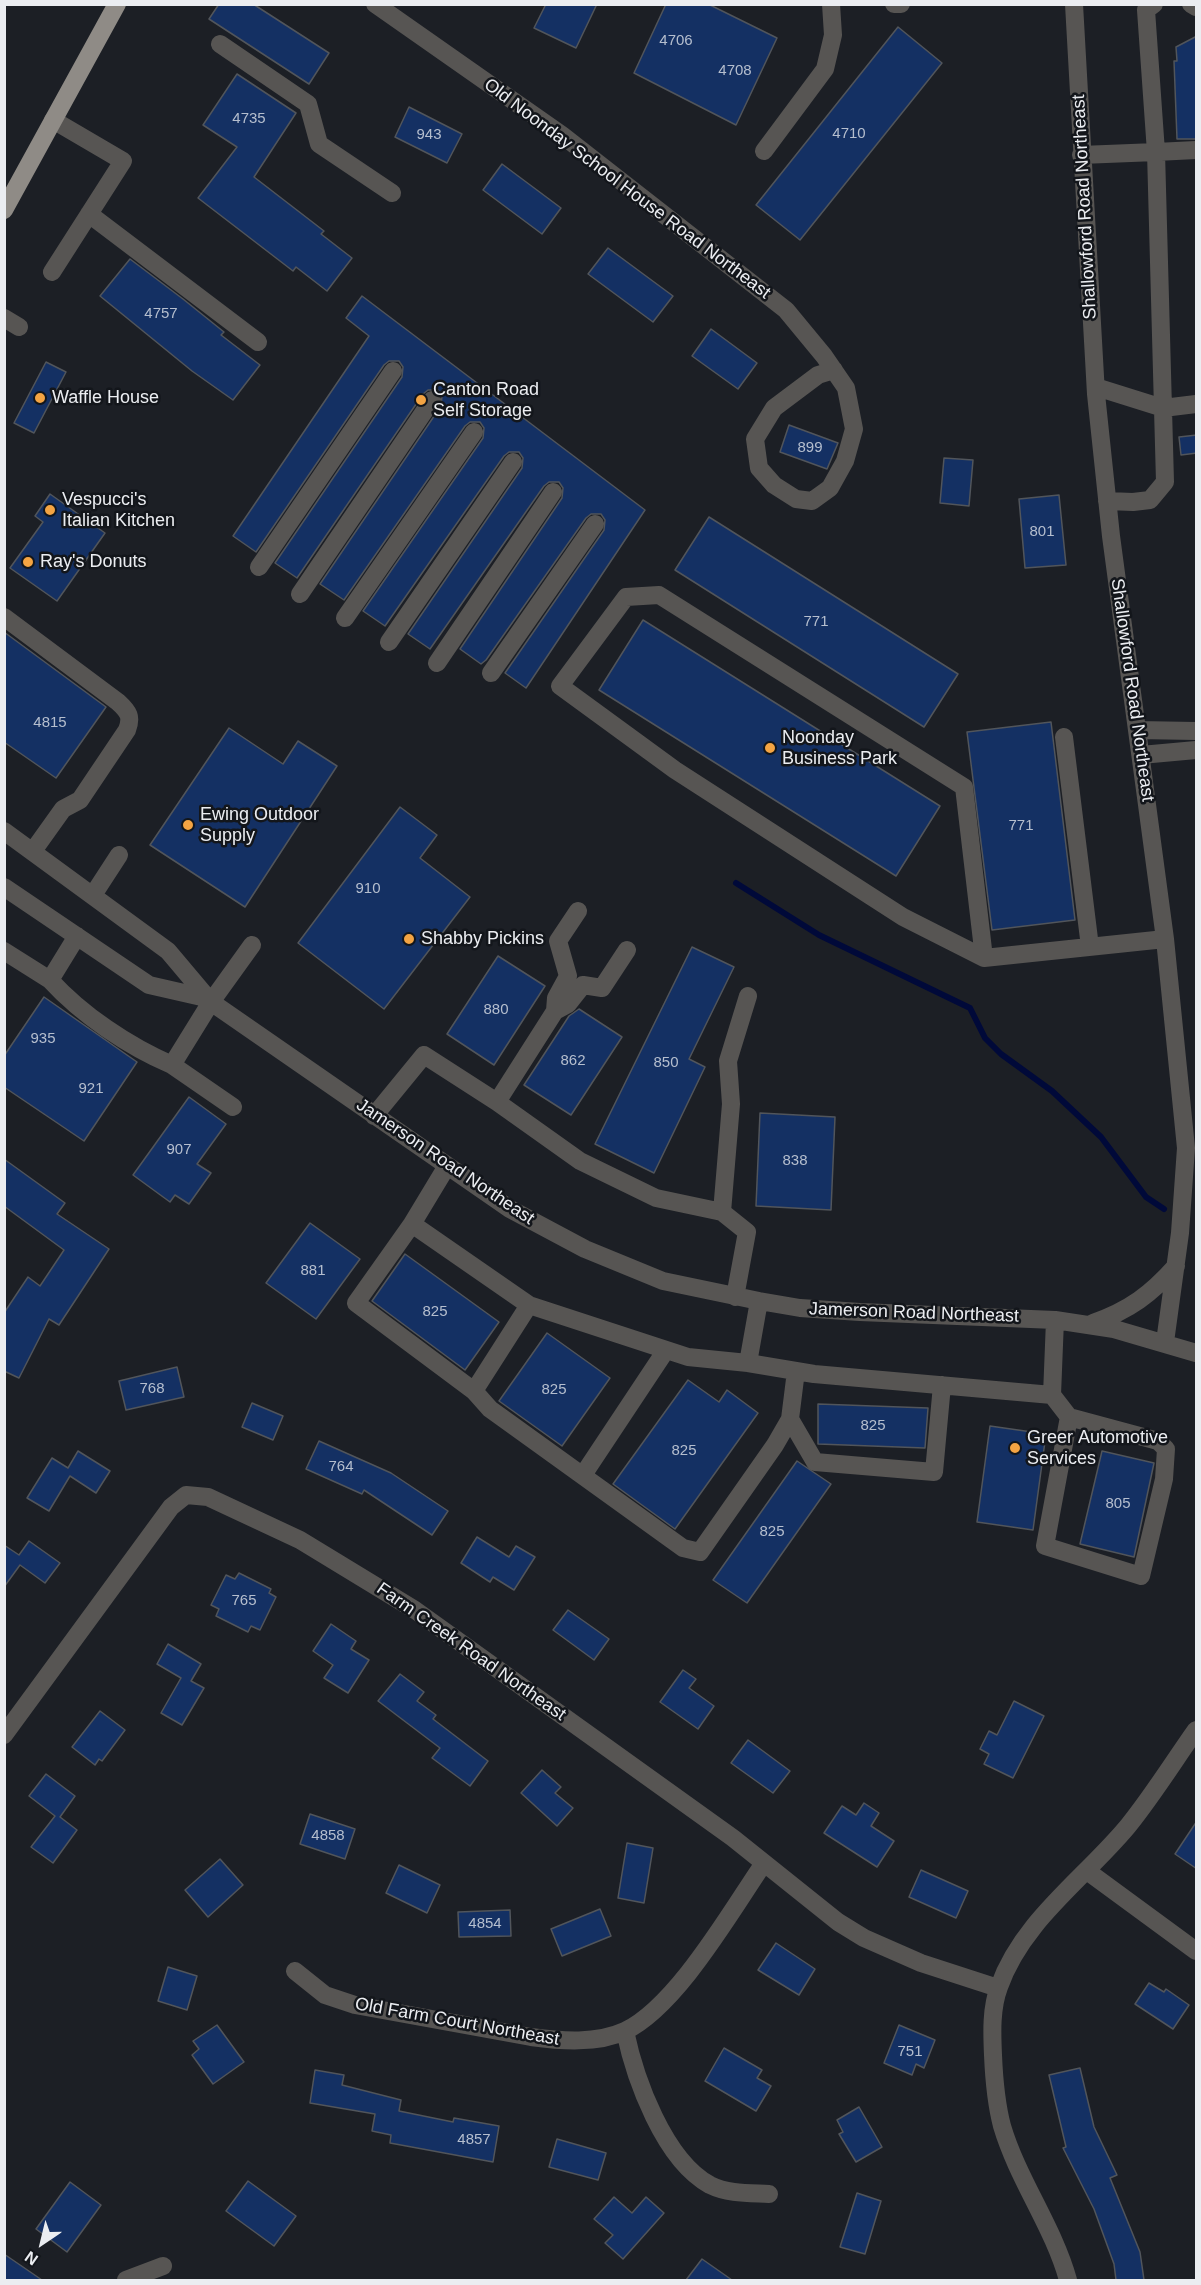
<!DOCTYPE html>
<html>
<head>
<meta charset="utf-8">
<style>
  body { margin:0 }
  #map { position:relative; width:1201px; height:2285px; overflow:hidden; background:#1c1f25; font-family:Helvetica,sans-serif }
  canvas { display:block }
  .frame { position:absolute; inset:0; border:6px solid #ebedf1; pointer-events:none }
  .north { position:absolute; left:12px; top:2213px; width:60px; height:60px; -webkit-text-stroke:4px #13161b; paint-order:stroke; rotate:215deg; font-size:16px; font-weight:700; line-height:24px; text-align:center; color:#ebedf1 }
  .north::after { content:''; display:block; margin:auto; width:21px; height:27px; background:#ebedf1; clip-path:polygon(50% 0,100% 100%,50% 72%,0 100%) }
</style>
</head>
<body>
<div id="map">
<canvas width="1201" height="2285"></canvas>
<div class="frame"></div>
<div class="north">N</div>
</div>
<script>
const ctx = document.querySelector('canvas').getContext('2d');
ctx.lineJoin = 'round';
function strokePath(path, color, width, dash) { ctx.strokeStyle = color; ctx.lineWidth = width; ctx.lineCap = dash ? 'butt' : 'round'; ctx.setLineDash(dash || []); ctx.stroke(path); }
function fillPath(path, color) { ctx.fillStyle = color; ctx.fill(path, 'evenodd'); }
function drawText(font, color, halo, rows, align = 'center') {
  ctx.font = font + ' Helvetica,sans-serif'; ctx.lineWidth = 5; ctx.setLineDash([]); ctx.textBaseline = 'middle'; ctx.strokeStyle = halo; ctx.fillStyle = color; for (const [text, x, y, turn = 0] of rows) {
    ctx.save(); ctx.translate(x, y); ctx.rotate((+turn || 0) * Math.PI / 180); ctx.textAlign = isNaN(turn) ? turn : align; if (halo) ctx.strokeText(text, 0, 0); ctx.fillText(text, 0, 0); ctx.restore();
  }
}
const stream = new Path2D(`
  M736,883L819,935L970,1008L985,1038L1001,1054L1052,1091L1101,1137L1146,1197L1164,1209`);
const building = new Path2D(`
  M219,4H253L329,53L309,84L209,19Z
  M546,4H597L576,48L534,28Z
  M666,4H708L777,38L736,125L634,73Z
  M898,27L942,63L800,240L756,205Z
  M1197,36V139H1177L1174,61H1177L1176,47Z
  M237,74L296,113L254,177L324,231L321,234L352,258L327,291L296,267L293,271L198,198L237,147L203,125Z
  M409,107L462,134L447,163L395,137Z
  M502,164L561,208L542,234L483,190Z
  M608,248L673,296L653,322L588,274Z
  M130,259L183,299L224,332L221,335L260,365L233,400L192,371L100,296Z
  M362,296L645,510L526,688L505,673L604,530L605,520L601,514H591L586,518L486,660L481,664L460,649L562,498L563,488L559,482H549L544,486L430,649L408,634L522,468L523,458L519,452H509L504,456L385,626L363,611L483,438L484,428L480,422H470L465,426L344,600L320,584L441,406L442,396L438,390H428L423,394L297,578L275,563L402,377L403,367L399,361H389L384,365L256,552L233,536L369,336L346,318Z
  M711,329L757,363L738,389L692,356Z
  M46,362L66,372L34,433L14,423Z
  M789,425L838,443L827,469L780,452Z
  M1197,435V453L1181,455L1179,437Z
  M944,458L973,460L969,506L940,503Z
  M50,494L105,533L57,601L10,568L43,522L35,516Z
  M1059,495L1066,565L1025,568L1019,499Z
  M709,517L958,674L924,727L675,570Z
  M643,620L940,806L896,876L599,690Z
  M4,632L106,707L56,778L4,742Z
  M1051,722L1075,920L992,930L967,732Z
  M229,728L283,764L298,741L337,766L245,907L150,845Z
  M400,807L437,835L420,858L470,897L384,1009L298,943Z
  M692,947L734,967L689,1059L705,1067L654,1173L595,1144Z
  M498,956L545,986L494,1065L447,1034Z
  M44,997L137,1062L84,1141L4,1087V1056Z
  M579,1009L622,1037L571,1115L524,1085L569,1016Z
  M189,1097L226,1124L197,1164L211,1173L189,1204L175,1195L170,1202L133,1175Z
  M760,1113L835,1117L831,1210L756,1206Z
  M4,1159L65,1203L57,1214L109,1249L59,1325L49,1319L19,1378L4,1371V1313L28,1277L40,1286L64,1250L4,1206Z
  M310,1223L360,1259L316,1319L266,1283Z
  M405,1254L499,1322L465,1370L372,1301Z
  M547,1333L610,1378L562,1446L499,1401Z
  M177,1367L184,1397L126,1410L119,1381Z
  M688,1380L719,1402L727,1390L758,1413L675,1529L613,1484Z
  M252,1403L283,1416L273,1440L242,1427Z
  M818,1404L928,1408L925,1448L818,1444Z
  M990,1426L1046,1434L1033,1530L977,1522Z
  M319,1441L391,1473L448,1511L432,1535L364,1490L362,1494L306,1469Z
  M78,1451L110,1471L96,1493L70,1476L49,1511L27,1498L52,1458L68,1468Z
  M1102,1451L1154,1463L1134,1557L1080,1544Z
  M797,1461L831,1484L747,1603L713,1580Z
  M477,1537L509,1557L516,1546L535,1557L514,1590L493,1577L490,1582L461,1563Z
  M29,1541L60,1563L45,1583L20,1565L4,1587V1545L19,1555Z
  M239,1573L271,1589L269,1593L276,1597L260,1630L251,1626L248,1632L216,1616L219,1609L211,1605L226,1575L235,1579Z
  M568,1610L609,1639L594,1660L553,1630Z
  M331,1624L356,1641L351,1649L369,1660L348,1693L324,1678L333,1665L313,1651Z
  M168,1644L201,1664L191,1681L204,1688L182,1725L161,1713L181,1678L157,1664Z
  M683,1670L696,1679L689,1688L714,1706L698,1729L660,1702Z
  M400,1674L424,1692L417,1701L436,1715L433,1719L488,1761L470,1786L432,1758L440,1748L378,1701Z
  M1014,1701L1044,1716L1013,1778L984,1764L989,1754L980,1749L989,1731L997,1735Z
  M100,1711L125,1730L102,1761L99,1759L95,1765L72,1747Z
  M748,1740L790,1771L773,1793L731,1763Z
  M542,1770L561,1787L555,1793L573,1808L557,1826L521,1793Z
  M46,1774L75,1796L60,1817L77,1830L53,1863L31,1847L55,1816L29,1796Z
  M864,1803L879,1813L871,1826L894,1841L877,1867L824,1833L842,1806L856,1815Z
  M310,1814L355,1829L345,1859L300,1844Z
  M1197,1821V1869L1175,1854Z
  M627,1843L653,1848L644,1903L618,1898Z
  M220,1859L243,1885L208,1917L185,1890Z
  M399,1865L440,1885L427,1913L386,1893Z
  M921,1870L968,1891L956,1918L909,1897Z
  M600,1909L611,1936L562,1956L551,1929Z
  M510,1910L511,1936L459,1937L458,1912Z
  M776,1943L815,1969L799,1995L758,1970Z
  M168,1967L197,1976L187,2010L158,2001Z
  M1149,1983L1164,1992L1166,1989L1189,2005L1173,2029L1135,2004Z
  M217,2025L244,2062L213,2084L192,2055L199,2049L193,2041Z
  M899,2025L935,2040L924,2068L916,2064L912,2075L884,2063Z
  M724,2048L762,2070L757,2078L771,2086L756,2111L705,2081Z
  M1080,2068L1094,2127L1117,2175L1110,2178L1140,2252L1144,2280H1116L1114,2264L1094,2209L1063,2148L1066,2147L1049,2075Z
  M315,2070L344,2075L342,2085L401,2100L399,2111L453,2122L454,2118L499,2126L493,2162L390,2143L391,2135L372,2131L375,2114L310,2103Z
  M859,2107L882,2147L856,2162L839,2134L843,2132L837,2120Z
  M557,2139L606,2153L598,2180L549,2167Z
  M248,2181L296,2216L274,2246L226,2211Z
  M70,2182L101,2205L67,2252L36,2229Z
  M857,2193L881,2201L865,2254L840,2247Z
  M614,2197L632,2213L646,2197L664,2213L623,2259L605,2243L613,2235L594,2219Z
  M4,2254L42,2280H4Z
  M702,2259L732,2280H686Z`);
const minor = new Path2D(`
  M375,4L562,135L786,310L824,356L846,388L854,429L845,461L830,488L812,501L796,499L774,485L759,468L755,439L774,408L818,375L834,370
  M894,4H901
  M1074,4L1096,394L1111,536L1165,939L1186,1148L1180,1233L1165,1342
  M1154,4L1146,10L1156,152L1196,150
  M1191,4L1196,7
  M220,44L308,104L319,144L392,193
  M764,151L825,69L833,35L831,4
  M1081,155L1156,152L1165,482L1150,500L1133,502L1107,501
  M89,214L258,342
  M52,272L123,161L53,120
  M4,318L19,327
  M1096,387L1163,408L1196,404
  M259,567L393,371
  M300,594L432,400
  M4,617L118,702C129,712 132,717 127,730L80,800L63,809L33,851
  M345,618L474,432
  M389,642L513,462
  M437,663L553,492
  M491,673L595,524
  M1137,730L1196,731
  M1064,737L1090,947
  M1141,755L1196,750
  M4,831L168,951L211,1002L510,1209L585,1249L663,1281L759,1301L800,1308L860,1312L1055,1320L1114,1329L1196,1353
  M4,887L149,985L206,998
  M93,895L119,855
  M77,936L50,980C82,1015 128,1046 172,1065L211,1002L252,945
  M4,951L50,980
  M984,958L964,787L659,595L626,597L560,686L675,770L903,917L984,958L1165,939
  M555,1011L556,998L568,976L558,941L578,911
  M172,1065L233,1107
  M497,1102L555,1011L568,1004L583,985L602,988L627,950
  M374,1116L424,1055L497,1102L580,1161L656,1198L722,1212
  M447,1166L412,1224L529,1305L688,1357L748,1363
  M412,1224L356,1303L474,1391L490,1409L683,1548L700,1552L775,1445L790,1419L796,1371
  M735,1297L747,1232L722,1212L731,1104L728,1061L748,996
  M759,1301L748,1363L814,1374L1052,1395
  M1055,1320L1052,1395L1069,1417L1158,1441L1166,1449L1164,1479L1141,1576L1045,1546L1069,1417
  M1093,1323C1130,1310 1151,1294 1176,1266
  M474,1391L529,1305
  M790,1419L815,1462L934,1472L942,1385
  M583,1475L666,1350
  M4,1735L171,1507L186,1495L208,1497L300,1540L415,1610L733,1838L838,1922L864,1938L921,1963L998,1988
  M1087,1871L1196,1951
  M295,1971L325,1995L355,2005L531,2037C561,2041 597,2044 625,2031C677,2006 731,1911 764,1863
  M625,2031C635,2079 664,2160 710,2185C728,2194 749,2193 769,2194
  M126,2280L163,2266
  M1068,2280C1053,2226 1018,2180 1002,2126C996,2103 994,2079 993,2055C992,2033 991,2008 999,1987C1022,1921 1085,1878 1128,1826C1153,1795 1174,1761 1196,1730`);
const major = new Path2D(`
  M4,210L117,4`);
const markers = [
  [40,398,6,"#f4a443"],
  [421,400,6,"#f4a443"],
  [50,510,6,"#f4a443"],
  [28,562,6,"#f4a443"],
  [770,748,6,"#f4a443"],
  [188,825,6,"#f4a443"],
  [409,939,6,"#f4a443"],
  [1015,1448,6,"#f4a443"]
];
const numberNames = [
  ["4706",676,41],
  ["4708",735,71],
  ["4735",249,119],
  ["4710",849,134],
  ["943",429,135],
  ["4757",161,314],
  ["899",810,448],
  ["801",1042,532],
  ["771",816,622],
  ["4815",50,723],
  ["771",1021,826],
  ["910",368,889],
  ["880",496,1010],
  ["935",43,1039],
  ["862",573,1061],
  ["850",666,1063],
  ["921",91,1089],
  ["907",179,1150],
  ["838",795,1161],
  ["881",313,1271],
  ["825",435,1312],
  ["768",152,1389],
  ["825",554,1390],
  ["825",873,1426],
  ["825",684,1451],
  ["764",341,1467],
  ["805",1118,1504],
  ["825",772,1532],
  ["765",244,1601],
  ["4858",328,1836],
  ["4854",485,1924],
  ["751",910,2052],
  ["4857",474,2140]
];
const streetNames = [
  ["Old Noonday School House Road Northeast",627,189,37],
  ["Shallowford Road Northeast",1085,207,-93],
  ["Shallowford Road Northeast",1132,690,82],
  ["Jamerson Road Northeast",445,1162,34],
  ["Jamerson Road Northeast",914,1313,2],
  ["Farm Creek Road Northeast",471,1652,35],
  ["Old Farm Court Northeast",457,2022,10]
];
const poiNames = [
  ["Canton Road",433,390],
  ["Self Storage",433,411],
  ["Waffle House",52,398],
  ["Vespucci's",62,500],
  ["Italian Kitchen",62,521],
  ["Ray's Donuts",40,562],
  ["Noonday",782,738],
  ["Business Park",782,759],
  ["Ewing Outdoor",200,815],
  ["Supply",200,836],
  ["Shabby Pickins",421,939],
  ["Greer Automotive",1027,1438],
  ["Services",1027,1459]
];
strokePath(stream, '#000939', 6);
fillPath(building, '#143063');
strokePath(building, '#51555b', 1.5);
strokePath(minor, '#575553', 18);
strokePath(major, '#8f8b86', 18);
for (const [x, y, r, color] of markers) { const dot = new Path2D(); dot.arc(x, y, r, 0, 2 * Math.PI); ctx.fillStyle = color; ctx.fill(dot); strokePath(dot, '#13161b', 2); }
drawText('15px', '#b5bece', null, numberNames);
drawText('18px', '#ebedf1', '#13161b', streetNames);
drawText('18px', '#ebedf1', '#13161b', poiNames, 'left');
</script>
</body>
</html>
